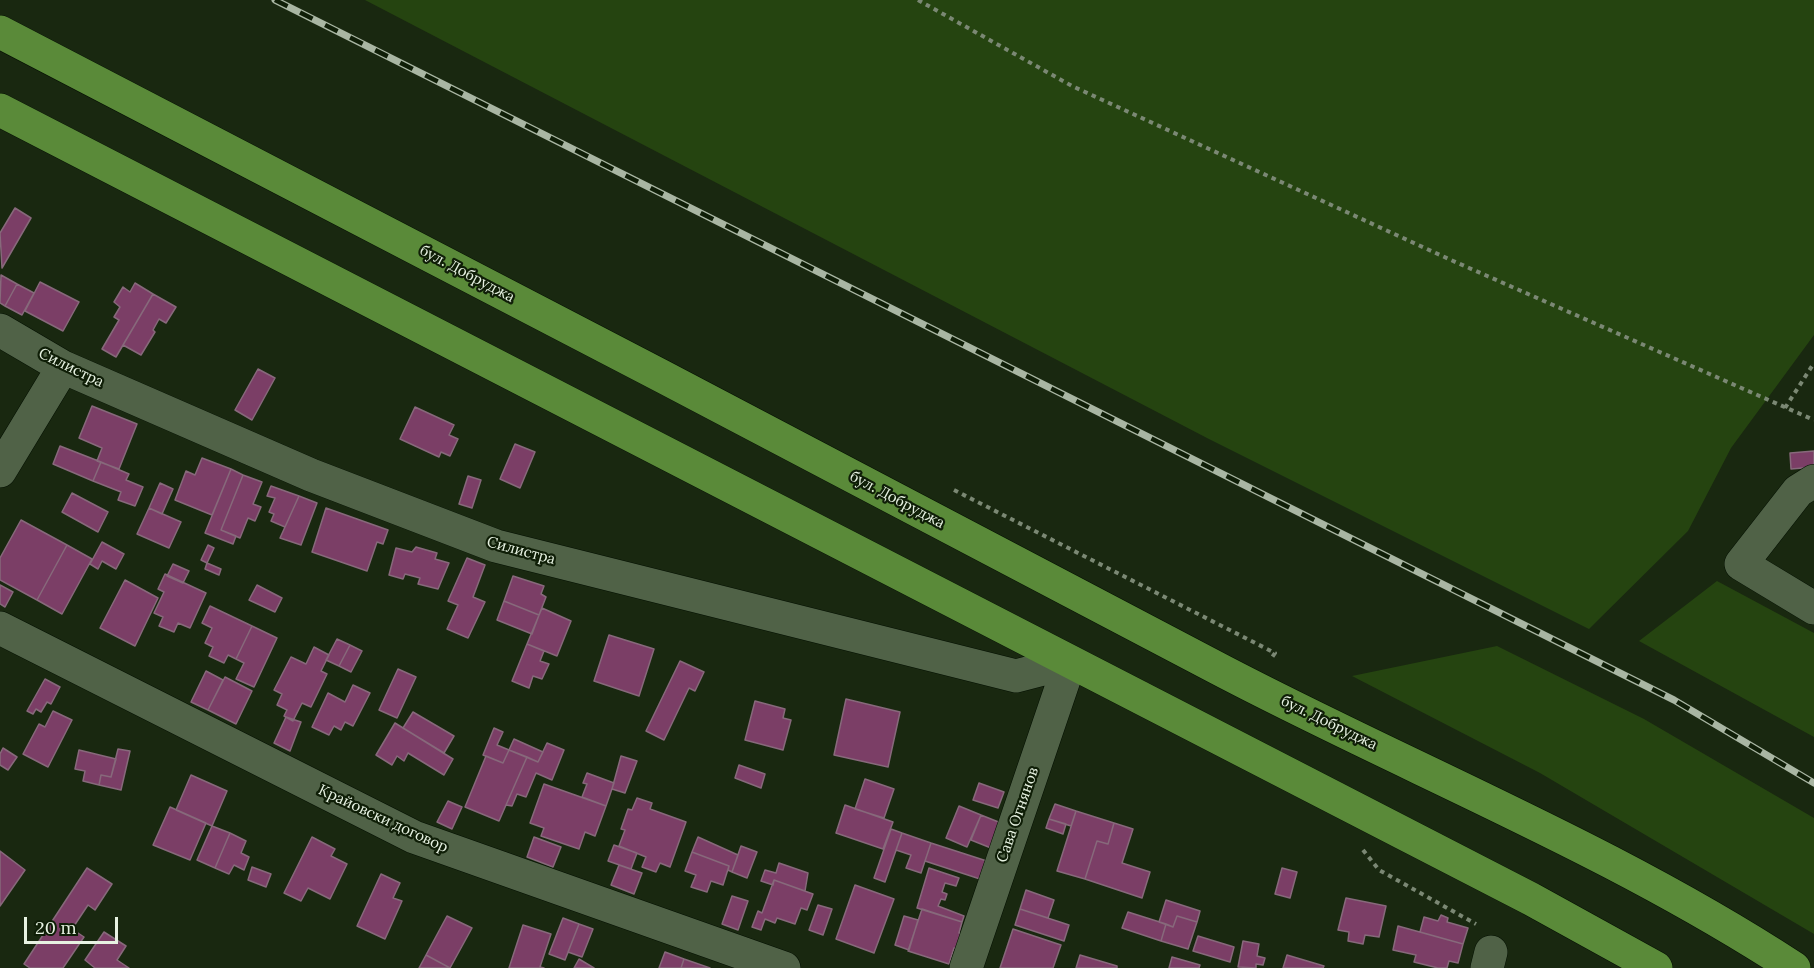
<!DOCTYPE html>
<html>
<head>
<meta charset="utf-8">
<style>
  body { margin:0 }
  #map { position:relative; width:1814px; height:968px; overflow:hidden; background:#192810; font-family:Lora,serif }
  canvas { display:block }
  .scale { position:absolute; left:24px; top:917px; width:94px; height:27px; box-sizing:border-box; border:3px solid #e7f2e2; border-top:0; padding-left:8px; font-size:18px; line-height:21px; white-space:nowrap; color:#e7f2e2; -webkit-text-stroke:4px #0f1e07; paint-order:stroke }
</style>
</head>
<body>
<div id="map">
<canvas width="1814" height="968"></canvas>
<div class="scale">20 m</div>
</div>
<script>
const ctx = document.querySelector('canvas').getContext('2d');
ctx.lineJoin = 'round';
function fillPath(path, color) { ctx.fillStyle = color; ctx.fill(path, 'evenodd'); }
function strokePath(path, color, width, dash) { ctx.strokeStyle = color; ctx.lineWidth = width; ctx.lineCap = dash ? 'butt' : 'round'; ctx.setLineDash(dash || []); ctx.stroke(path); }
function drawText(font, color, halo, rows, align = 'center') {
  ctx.font = font + ' Lora,serif'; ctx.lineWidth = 4.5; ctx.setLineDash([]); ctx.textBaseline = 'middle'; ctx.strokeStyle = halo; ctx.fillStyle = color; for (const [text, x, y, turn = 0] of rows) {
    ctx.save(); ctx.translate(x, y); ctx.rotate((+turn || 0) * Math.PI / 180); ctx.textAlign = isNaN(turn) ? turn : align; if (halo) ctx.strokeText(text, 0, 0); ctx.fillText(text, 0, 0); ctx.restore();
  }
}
const green = new Path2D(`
  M365,0H1814V335L1731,448L1688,531L1589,629L1207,438Z
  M1717,581L1814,633V737L1639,641Z
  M1497,646L1644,719L1814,818V934L1540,773L1352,676Z`);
const building = new Path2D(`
  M15,208L31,218L2,268L0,233Z
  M1,275L17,284L5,306L0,303Z
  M40,282L79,302L63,331L25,311Z
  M135,283L153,294L116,357L102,349L119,320L114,317L120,307L114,302L123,287L130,292Z
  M17,284L34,293L22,315L5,306Z
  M153,294L176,307L166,323L159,319L153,330L155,332L141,355L123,345Z
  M258,369L275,378L252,420L235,410Z
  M92,406L137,424L119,469L97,461L102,448L79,438Z
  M415,407L454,425L449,435L458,439L450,456L441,452L439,457L400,439Z
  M515,444L535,452L520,488L500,479Z
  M60,446L101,462L93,481L53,464Z
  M1814,451V467L1791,469L1790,453Z
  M202,458L231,469L212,515L175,500L186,471L195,475Z
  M101,462L129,474L126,480L143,487L135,506L118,500L121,492L93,481Z
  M231,469L243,475L221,530L236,536L233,544L205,533Z
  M243,475L262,482L253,504L261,507L255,521L248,518L240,538L221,530Z
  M468,476L481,480L472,508L459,504Z
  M160,483L173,489L162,514L149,508Z
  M271,486L299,496L285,527L271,521L274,514L269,512L275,498L267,496Z
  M72,493L108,512L98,532L62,512Z
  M299,496L317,503L301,545L280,538Z
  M149,508L181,522L169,548L137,534Z
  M326,508L388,530L383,544L377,542L367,571L312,552Z
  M21,520L67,545L37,600L0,580V558Z
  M102,542L124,554L116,569L102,561L98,569L90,564Z
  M67,545L92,559L62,614L37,600Z
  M208,545L214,548L207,563L201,560Z
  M416,547L437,553L435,559L449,563L438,589L418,584L420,578L405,574L403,579L389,575L396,548L412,552Z
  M467,558L485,565L473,597L485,602L468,638L447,629L458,605L448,601Z
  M207,563L221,569L219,575L205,569Z
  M173,564L189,571L183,583L167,576Z
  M165,574L206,593L190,628L178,623L174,632L159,626L163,617L154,613L164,592L158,589Z
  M513,576L544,586L541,594L546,597L539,615L504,601Z
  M125,580L158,598L135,646L100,628Z
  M0,585L13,592L5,607L0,604Z
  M257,585L282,598L275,612L249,600Z
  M504,601L539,615L532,634L497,620Z
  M210,606L252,626L236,659L228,655L224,663L209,656L213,647L205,643L212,628L202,623Z
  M542,608L571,621L557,656L527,644Z
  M252,626L277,638L254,687L236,679L244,663L236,659Z
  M609,635L654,649L639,696L594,681Z
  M337,639L350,645L339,666L326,660Z
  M527,644L544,651L540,661L549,664L542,679L533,676L529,688L512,681Z
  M350,645L362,651L351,672L339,666Z
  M314,647L329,655L321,671L327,674L311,707L302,703L293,721L284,716L287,710L277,705L282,694L274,690L291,657L306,664Z
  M680,661L704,672L695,691L689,688L664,740L646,731Z
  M398,669L416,677L397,718L379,710Z
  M206,671L223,680L208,710L191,702Z
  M225,677L252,691L236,724L208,710Z
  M45,679L60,687L51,704L47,702L41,712L36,709L33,714L27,711Z
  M353,685L370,693L353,726L345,722L341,730L334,726L329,735L312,727L328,693L345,702Z
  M846,699L900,712L888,767L834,755Z
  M755,701L785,709L783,718L791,720L783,750L745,740Z
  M53,711L72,720L48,767L23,754L39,724L45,727Z
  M413,712L454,736L444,753L403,728Z
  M286,717L301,722L290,751L274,743Z
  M395,723L453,759L444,775L408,753L404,761L397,756L392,765L376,755Z
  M494,728L503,732L497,745L509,750L503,763L483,755Z
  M514,739L543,752L538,762L509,750Z
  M547,743L564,750L552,780L536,773L526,797L517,794L512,806L506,805L527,757L538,762Z
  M3,748L17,757L8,770L0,765V754Z
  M118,749L130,751L121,790L99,785L101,775L111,777Z
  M79,750L116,759L111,777L101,775L99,785L83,781L85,771L75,769Z
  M509,750L527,757L499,821L465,807L486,756L503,763Z
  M621,756L637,761L625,793L612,789Z
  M739,765L765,774L761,788L735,778Z
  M587,773L614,783L606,806L582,797L587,784L583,783Z
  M191,775L227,791L212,826L176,810Z
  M865,779L894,789L884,818L855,809Z
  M979,783L1004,792L998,808L973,800Z
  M544,784L606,806L595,836L585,832L579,849L541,836L544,828L530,823Z
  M637,798L652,803L650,809L686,822L670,867L660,863L656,872L642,867L646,857L619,846L625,830L621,829L628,809L632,810Z
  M448,801L462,807L452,829L437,822Z
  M1055,804L1076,811L1071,826L1049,819Z
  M845,805L893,822L883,849L836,833Z
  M959,806L981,815L967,847L946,838Z
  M170,807L206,823L190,860L153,845Z
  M1076,811L1114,823L1108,844L1097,841L1085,879L1057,871Z
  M981,815L1006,825L996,850L971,840Z
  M1049,819L1066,824L1063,834L1046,828Z
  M1114,823L1133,829L1122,863L1150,872L1142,898L1085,879L1097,841L1108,844Z
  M212,826L230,833L215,868L197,860Z
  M891,829L902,833L885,882L874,878Z
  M230,833L246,841L241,853L249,857L244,870L234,865L229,874L215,868Z
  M902,833L931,843L921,873L906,868L911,855L896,850Z
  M312,837L335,849L331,856L347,864L330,899L308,888L301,901L284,893Z
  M534,837L561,847L553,867L527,857Z
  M698,837L738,855L732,872L728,870L729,866L692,852Z
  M931,843L993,863L980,879L925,861Z
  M614,845L637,853L631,869L608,861Z
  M741,846L757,852L747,878L732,872Z
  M0,851L25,870L0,906Z
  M692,852L729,866L723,885L711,881L707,892L691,887L696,875L685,871Z
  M779,863L808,873L805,891L774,880L773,885L761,881L765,870L776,873Z
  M619,865L642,873L634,894L611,885Z
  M252,867L271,874L266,887L248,880Z
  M87,868L112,884L95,910L88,905L72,929L84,937L63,968H30L24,964Z
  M929,868L959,878L956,886L945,883L942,892L947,894L945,900L941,899L938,906L964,916L962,922L917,908Z
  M1282,868L1297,872L1290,898L1275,894Z
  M381,874L400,883L393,898L402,901L385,939L357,926Z
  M774,880L813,894L807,910L801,908L795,924L777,918L775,923L765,919L761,930L752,927L758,911L762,913Z
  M855,885L894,899L874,953L836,939Z
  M1026,890L1054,900L1048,918L1020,909Z
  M732,896L748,901L738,930L722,924Z
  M1346,898L1386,906L1379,937L1365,935L1363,944L1348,941L1349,932L1338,930Z
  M1166,900L1200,911L1197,922L1177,916L1173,927L1159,922Z
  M818,905L832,909L823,935L809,930Z
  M922,909L962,922L959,933L965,935L960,950L954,948L949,964L908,951Z
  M1020,909L1069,925L1064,941L1015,925Z
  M1128,912L1166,924L1161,941L1122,928Z
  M1441,915L1448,918L1447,922L1468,928L1463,944L1420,932L1424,917L1438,921Z
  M447,916L472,928L450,968L426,955Z
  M904,916L918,920L909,950L895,945Z
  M1177,916L1197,922L1188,949L1161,941L1166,924L1173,927Z
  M563,918L579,924L565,960L549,954Z
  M579,924L593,929L582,957L568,952Z
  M523,925L551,934L540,967L544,968H509Z
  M1398,926L1463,944L1458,963L1449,961L1447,968H1438L1414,962L1416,955L1393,950Z
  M1013,929L1061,945L1053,968H1000Z
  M104,932L126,946L117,960L129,968H95L85,960Z
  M1198,936L1234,947L1230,962L1193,951Z
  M1243,941L1259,944L1257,956L1265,958L1263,965L1256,964V968L1238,967Z
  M665,952L684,959L681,968H659Z
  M426,955L450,968H419Z
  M1080,955L1117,966V968H1076Z
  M1287,955L1324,966L1323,968H1283Z
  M1172,957L1200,965L1199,968H1169Z
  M579,959L594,968H574Z
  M684,959L710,968H681Z`);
const path = new Path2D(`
  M918,0L1072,86L1451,260L1814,420
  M1785,408L1814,363
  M954,490L1275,653L1271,659
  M1363,850L1379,870L1476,924`);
const minor = new Path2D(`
  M0,330L63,367L311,475L496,546L1016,676L1070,662
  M0,471L63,367
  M1814,481L1798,491L1741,564L1814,608
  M0,628L414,837L784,968
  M966,968L1070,662
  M1487,968L1491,952`);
const major = new Path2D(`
  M0,32C407,241 812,455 1217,668C1409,769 1612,849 1794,968
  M0,110L1531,899L1656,968`);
const rail = new Path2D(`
  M275,0L1674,700L1814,783`);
const streetNames = [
  ["бул. Добруджа",467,274,28],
  ["Силистра",71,368,26],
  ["бул. Добруджа",897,500,28],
  ["Силистра",521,551,15],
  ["бул. Добруджа",1329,723,26],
  ["Сава Огнянов",1018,815,-71],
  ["Крайовски договор",383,819,25]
];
fillPath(green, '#254410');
fillPath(building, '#7b3e66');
strokePath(building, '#87697b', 1.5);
strokePath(minor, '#041000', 34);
strokePath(major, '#041000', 34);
strokePath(path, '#7b8874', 4, [4.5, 4.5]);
strokePath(minor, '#506247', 33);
strokePath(major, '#5a8a39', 33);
strokePath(rail, '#a9b6a3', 7);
strokePath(rail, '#0f1e07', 4.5, [14]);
drawText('15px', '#e7f2e2', '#0f1e07', streetNames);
</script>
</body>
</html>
